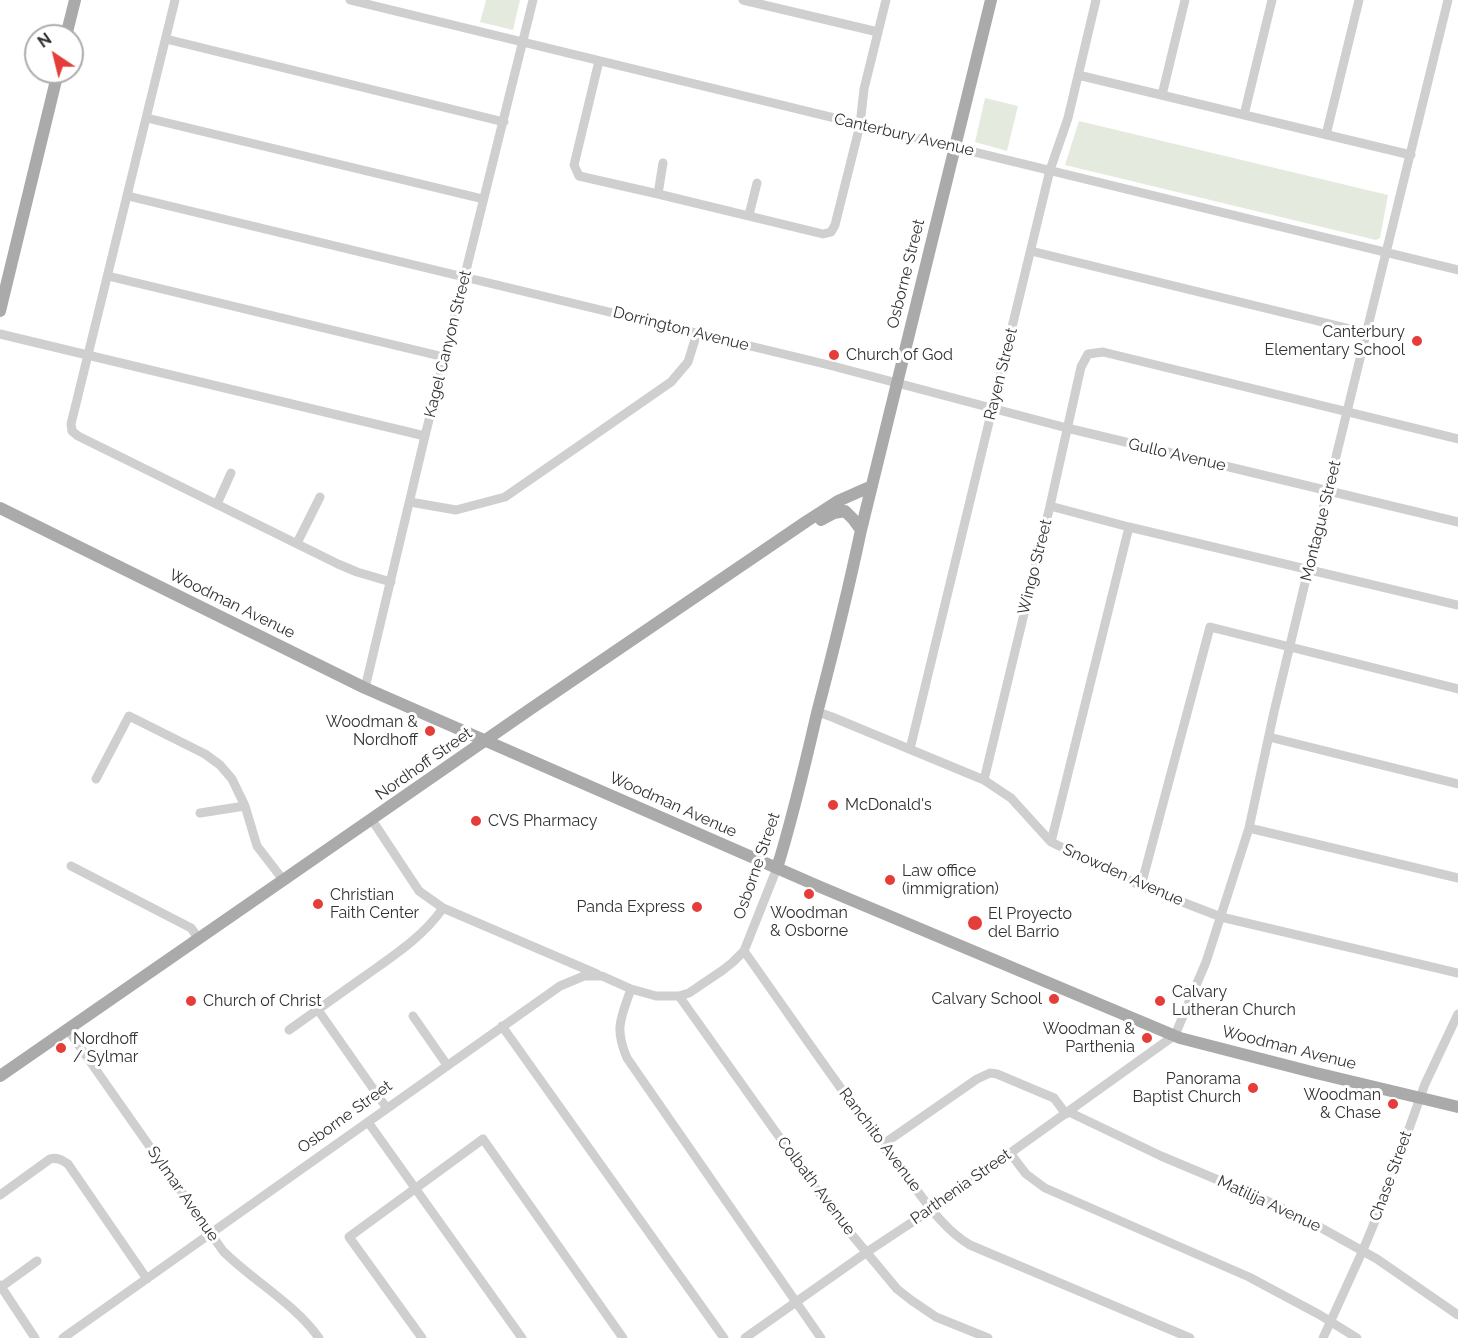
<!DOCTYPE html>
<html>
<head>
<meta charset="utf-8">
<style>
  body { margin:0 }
  #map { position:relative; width:1458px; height:1338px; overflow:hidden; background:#fff; font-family:Raleway,sans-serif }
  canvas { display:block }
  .north { position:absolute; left:24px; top:24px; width:60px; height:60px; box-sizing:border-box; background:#fff; border:2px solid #adadad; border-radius:50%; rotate:325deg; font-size:16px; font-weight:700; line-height:24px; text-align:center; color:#323232 }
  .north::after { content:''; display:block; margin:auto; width:21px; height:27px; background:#e43d3a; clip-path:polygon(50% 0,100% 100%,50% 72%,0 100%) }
</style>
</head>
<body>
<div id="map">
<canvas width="1458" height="1338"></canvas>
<div class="north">N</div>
</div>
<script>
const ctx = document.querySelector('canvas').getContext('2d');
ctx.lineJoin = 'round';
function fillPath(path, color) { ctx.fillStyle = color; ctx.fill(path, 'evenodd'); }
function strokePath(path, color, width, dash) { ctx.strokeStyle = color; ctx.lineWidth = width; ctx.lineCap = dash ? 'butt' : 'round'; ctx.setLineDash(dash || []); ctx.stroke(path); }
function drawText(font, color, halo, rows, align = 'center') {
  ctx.font = font + ' Raleway,sans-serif'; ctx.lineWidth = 6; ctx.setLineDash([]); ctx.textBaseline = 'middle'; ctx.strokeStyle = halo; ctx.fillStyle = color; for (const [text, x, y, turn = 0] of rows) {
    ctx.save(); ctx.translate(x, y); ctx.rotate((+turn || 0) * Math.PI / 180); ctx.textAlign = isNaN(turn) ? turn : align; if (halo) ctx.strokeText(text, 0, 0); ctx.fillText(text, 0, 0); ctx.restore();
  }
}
const green = new Path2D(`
  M486,0H520L513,30L480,22Z
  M985,98L1018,106L1007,151L975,142Z
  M1079,121L1388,195L1380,238L1376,240L1065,165Z`);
const minor = new Path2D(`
  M175,0L71,424L72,431L78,436L338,564L357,572L391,582
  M350,0L1458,270
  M743,0L878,32
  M166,39L504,122
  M599,61L574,165L579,176L658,194L823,234L831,232L835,225L860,125L864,89L886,0
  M1078,75L1411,155
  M1162,95L1185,0
  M1244,115L1272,0
  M147,118L483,199
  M1326,135L1359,0
  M658,194L663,163
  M128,196L829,365L1067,428L1458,522
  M749,215L757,183
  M1031,251L1367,333
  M108,276L444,357
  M0,334L425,436
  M410,502L456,510L505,497L671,382L688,362L697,333
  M217,504L231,473
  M1050,506L1129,527L1458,605
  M297,543L320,497
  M365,688L425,436L533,0
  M818,712L832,717L984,780L1011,798L1051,842L1141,886L1221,917L1458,973
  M1269,737L1458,784
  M910,749L1050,170L1068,118L1096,0
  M96,779L129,716L205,754L220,765L232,779L245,806L257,846L284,881
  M984,780L1050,506L1081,367L1088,354L1103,352L1458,439
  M200,813L245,806
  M372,820L419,891L443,908L597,974
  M1249,828L1458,878
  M1051,842L1129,527
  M71,866L191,928L199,939
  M1141,886L1210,627L1458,689
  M744,951C796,1024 847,1100 902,1171C923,1197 941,1228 970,1245L1190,1338
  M631,989C621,1018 614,1028 627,1058L821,1338
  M679,996L832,1211L897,1289L911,1300L936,1317L988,1338
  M318,1010L386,1107
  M413,1016L447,1065
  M502,1026L724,1338
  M68,1030L223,1251C253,1281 294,1303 319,1338
  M289,1030C314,1012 340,994 365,976C393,956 423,937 443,908
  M1069,1112L1161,1156L1261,1198L1307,1220L1377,1259L1458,1315
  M368,1122L522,1338
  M882,1145L977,1079L990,1073L997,1074L1054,1098L1066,1114
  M1010,1153L1026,1174L1045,1188L1249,1277L1320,1315L1357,1338
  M0,1195L50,1159C57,1157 62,1160 68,1164L147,1279
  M0,1285L35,1338
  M1,1287L37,1261
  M63,1338L560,986L584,976H602L631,989L656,996H679L689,993L723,970L733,962L744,951L777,868
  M422,1338L349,1237L483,1139L623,1338
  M745,1338L867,1252L932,1209L1175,1035L1206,962L1249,828L1274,712L1304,587L1448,0
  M1323,1338L1363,1250L1382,1204L1425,1084L1458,1014`);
const major = new Path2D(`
  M66,36L75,0
  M0,311L58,72
  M0,508L365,688L818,886L1180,1038L1316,1073L1458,1107
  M821,520L834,513L845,511L853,519L861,530
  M777,868C793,817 805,765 817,713C833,652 848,592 861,530L991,0
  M0,1076L529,710L807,521L838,501L872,486`);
const markers = [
  [1417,341,6,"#e43d3a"],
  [834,355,6,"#e43d3a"],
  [430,731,6,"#e43d3a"],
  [833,805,6,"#e43d3a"],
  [476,821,6,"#e43d3a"],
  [890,880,6,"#e43d3a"],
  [809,894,6,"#e43d3a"],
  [318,904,6,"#e43d3a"],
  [697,907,6,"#e43d3a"],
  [975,923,8,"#e43d3a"],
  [1054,999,6,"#e43d3a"],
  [191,1001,6,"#e43d3a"],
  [1160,1001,6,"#e43d3a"],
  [1147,1038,6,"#e43d3a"],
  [61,1048,6,"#e43d3a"],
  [1253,1088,6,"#e43d3a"],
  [1393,1104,6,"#e43d3a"]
];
const streetNames = [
  ["Canterbury Avenue",904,135,13],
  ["Osborne Street",906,274,-76],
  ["Dorrington Avenue",681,329,14],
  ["Kagel Canyon Street",448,344,-76],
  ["Rayen Street",1001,374,-76],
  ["Gullo Avenue",1177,455,13],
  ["Montague Street",1321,521,-76],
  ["Wingo Street",1035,567,-76],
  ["Woodman Avenue",232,604,26],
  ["Nordhoff Street",424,764,-35],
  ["Woodman Avenue",673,805,24],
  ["Osborne Street",757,866,-71],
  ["Snowden Avenue",1123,875,24],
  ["Woodman Avenue",1289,1048,14],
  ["Osborne Street",345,1117,-36],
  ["Ranchito Avenue",880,1140,53],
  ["Chase Street",1391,1176,-70],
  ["Colbath Avenue",816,1186,53],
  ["Parthenia Street",961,1187,-35],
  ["Sylmar Avenue",183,1194,55],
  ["Matilija Avenue",1269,1204,25]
];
const poiNames = [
  ["Canterbury",1405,332,"right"],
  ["Elementary School",1405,350,"right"],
  ["Church of God",846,355],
  ["Woodman &",418,722,"right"],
  ["Nordhoff",418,740,"right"],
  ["McDonald's",845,805],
  ["CVS Pharmacy",488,821],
  ["Law office",902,871],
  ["(immigration)",902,889],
  ["Christian",330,895],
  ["Faith Center",330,913],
  ["Panda Express",685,907,"right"],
  ["Woodman",809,913,"center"],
  ["& Osborne",809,931,"center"],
  ["El Proyecto",988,914],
  ["del Barrio",988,932],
  ["Calvary",1172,992],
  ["Lutheran Church",1172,1010],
  ["Calvary School",1042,999,"right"],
  ["Church of Christ",203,1001],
  ["Woodman &",1135,1029,"right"],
  ["Parthenia",1135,1047,"right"],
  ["Nordhoff",73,1039],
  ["/ Sylmar",73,1057],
  ["Panorama",1241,1079,"right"],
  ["Baptist Church",1241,1097,"right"],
  ["Woodman",1381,1095,"right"],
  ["& Chase",1381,1113,"right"]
];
fillPath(green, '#e4ebde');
strokePath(minor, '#cfcfcf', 9);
strokePath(major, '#aaa', 12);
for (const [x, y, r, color] of markers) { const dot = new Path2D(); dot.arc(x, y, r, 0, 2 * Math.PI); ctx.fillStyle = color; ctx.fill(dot); strokePath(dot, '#fff', 2); }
drawText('16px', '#323232', '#fff', streetNames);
drawText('16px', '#323232', '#fff', poiNames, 'left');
</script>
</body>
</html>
